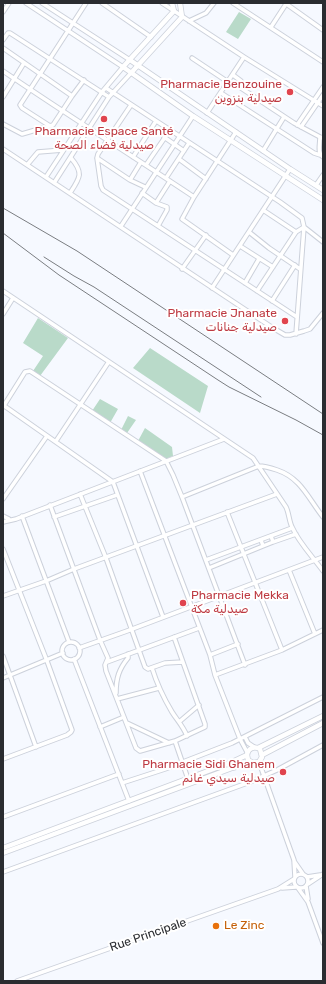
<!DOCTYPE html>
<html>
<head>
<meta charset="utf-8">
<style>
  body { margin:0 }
  #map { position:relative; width:326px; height:984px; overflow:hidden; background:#f6f9ff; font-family:Rubik,sans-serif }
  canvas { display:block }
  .frame { position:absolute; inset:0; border:4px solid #2a2c30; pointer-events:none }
</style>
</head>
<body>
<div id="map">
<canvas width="326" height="984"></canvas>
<div class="frame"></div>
</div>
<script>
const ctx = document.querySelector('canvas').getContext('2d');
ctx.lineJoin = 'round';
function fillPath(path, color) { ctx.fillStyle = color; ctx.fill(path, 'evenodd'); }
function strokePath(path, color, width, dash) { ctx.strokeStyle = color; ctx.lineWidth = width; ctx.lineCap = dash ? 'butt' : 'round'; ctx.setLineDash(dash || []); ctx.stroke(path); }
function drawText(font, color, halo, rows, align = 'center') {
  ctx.font = font + ' Rubik,"Noto Naskh Arabic",sans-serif'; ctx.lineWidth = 4; ctx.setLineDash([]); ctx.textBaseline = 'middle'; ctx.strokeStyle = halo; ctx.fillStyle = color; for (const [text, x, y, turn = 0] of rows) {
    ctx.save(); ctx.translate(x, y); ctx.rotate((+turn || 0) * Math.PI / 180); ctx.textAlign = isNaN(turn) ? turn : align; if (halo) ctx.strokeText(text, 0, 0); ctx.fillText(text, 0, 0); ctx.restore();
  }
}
const green = new Path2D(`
  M239,12L251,19L238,39L226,32Z
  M38,318L68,338L40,376L33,371L43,356L23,343Z
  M150,348L208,386L200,413L133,368Z
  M100,399L118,409L110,423L92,411Z
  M128,416L136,420L127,433L121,430Z
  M145,428L172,447L173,456L166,459L138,441Z`);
const minor = new Path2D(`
  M26,3L123,67L102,92L46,177
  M42,3L130,60
  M102,3L151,37
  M162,3L244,57L323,106
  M233,3L323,62
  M285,3L323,30
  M3,12L9,3
  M189,21L206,13L214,3
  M271,27L286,4
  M3,40L8,33H10L109,97
  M3,48L72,96
  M192,58L228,82
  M3,71C66,114 131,155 194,197
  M233,75L241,81V88L244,90L294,123L320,137L323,138
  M106,88L280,202L302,218L304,227L296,334
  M221,93L314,153L320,155
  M3,97L24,63
  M131,105L98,154L97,158L101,186L103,190L297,317
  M207,113L244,57
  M3,124L22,134L53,125L72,96L84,80
  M297,125L323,87
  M50,126L22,108L20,105L86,3
  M301,127L323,95
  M164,137L184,151
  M320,137C320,144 317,153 323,157
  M3,149L273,328L285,335H290L304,331L310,329L323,313
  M263,151L284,117
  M133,157L156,121
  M97,158L130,180L145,187
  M179,159L206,179
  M27,165L38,152L63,150
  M146,165L170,130
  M166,178L189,143
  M130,180L141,162
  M54,183L109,97L131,73
  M316,185L323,175
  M70,193C80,178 84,173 71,158
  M142,193L156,203L167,207V210L158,226
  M156,203L170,181
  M263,210L296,232
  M121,226L193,116
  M249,232L269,248L300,269
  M240,246L273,267
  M233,255L182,219L194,197L236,132
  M182,269L206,235
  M245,283L259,259
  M212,288L290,169
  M3,291L253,458L286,507C289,513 289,521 292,527C299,543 313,557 323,571
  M257,291L296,232L304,227L323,242
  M272,301L295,265
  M3,314L13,298
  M3,405L113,482L163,617
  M3,407L25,372L30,371L166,461L173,475L182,497L245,665
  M56,441L108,363
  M140,471L210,655L215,675L240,739L247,752
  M80,494L106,558L145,667L148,669L165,663L183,662
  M182,497L259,466C265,466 271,468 277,470C301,478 308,498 323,517
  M3,499L47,436
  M50,505L100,640L108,658L105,665L106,671L136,748L140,751L175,741L205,727V724L174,637
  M227,512L282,650
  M3,516L9,519
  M22,516L69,642
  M54,517L117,495
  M3,522L16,519L224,439
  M273,542L296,534
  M263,546L273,542L271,536
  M3,549L47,661L72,730L71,732L67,735L3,759
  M206,560L292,528
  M209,568L263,546L261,540
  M289,570L315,634
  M3,596L46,581L74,569L277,494
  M62 651a9 9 0 1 1 18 0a9 9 0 1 1-18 0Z
  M79,648L127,631L323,557
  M210,655L238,644
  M3,656L36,747
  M74,659L129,801
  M107,662L199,628
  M152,668C157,684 163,697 172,712C177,720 183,726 187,736
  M215,675L282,650L323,630
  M3,678L63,653
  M115,694L116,693C116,678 119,669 128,658V654
  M117,699L159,688
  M179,722L199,705
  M127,723L169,743
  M100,727L124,717
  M245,737L248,743L254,747
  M175,741L188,779
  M259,762L294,860L295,877
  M122,783L165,769L232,743L323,697
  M3,817L119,774
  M294,861L303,874
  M3,872L250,782L277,770L323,745
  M294 881a7 7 0 1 1 14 0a7 7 0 1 1-14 0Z
  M307,877L320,875
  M308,884L323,874
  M306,886L308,899
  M282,888L296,887
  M298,888L308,902L323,943
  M17,981L278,889L294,879`);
const major = new Path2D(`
  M172,3L174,11L123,67L193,116L323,200
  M130,60L290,169L323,190
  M131,73L182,17L180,3
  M258,748L323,716
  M262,755L323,723
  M3,848L232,762L247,755C248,748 254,746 260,749L262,757L259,762L253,763L248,760L247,755
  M3,853L232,768L251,763`);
const rail = new Path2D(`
  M3,208L77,251L323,414
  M3,233L59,275L218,380L229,387L296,420L323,435
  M44,257L74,276L94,287L261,397`);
const markers = [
  [290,92,4,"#e0444e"],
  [104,119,4,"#e0444e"],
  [285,321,4,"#e0444e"],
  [183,603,4,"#e0444e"],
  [283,772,4,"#e0444e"],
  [216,926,4,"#e8710a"]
];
const healthNames = [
  ["Pharmacie Benzouine",282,85],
  ["صيدلية بنزوين",282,99],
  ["Pharmacie Espace Santé",104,132,"center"],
  ["صيدلية فضاء الصحة",104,146,"center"],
  ["Pharmacie Jnanate",277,314],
  ["صيدلية جنانات",277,328],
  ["Pharmacie Mekka",191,596,"left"],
  ["صيدلية مكة",191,610,"left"],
  ["Pharmacie Sidi Ghanem",275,765],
  ["صيدلية سيدي غانم",275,779]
];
const foodNames = [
  ["Le Zinc",224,926]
];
const streetNames = [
  ["Rue Principale",148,935,-19]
];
fillPath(green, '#b9dac9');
strokePath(minor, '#ccd1db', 5.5);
strokePath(major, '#ccd1db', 6);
strokePath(minor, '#fff', 3.5);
strokePath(major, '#fff', 4.5);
strokePath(rail, '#7a7d81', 1);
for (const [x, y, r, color] of markers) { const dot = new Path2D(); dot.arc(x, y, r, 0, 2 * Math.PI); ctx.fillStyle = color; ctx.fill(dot); strokePath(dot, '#fff', 1.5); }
drawText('12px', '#be3a42', '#fff', healthNames, 'right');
drawText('12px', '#c56008', '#fff', foodNames, 'left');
drawText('12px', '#2a2c30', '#fff', streetNames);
</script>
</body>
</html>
